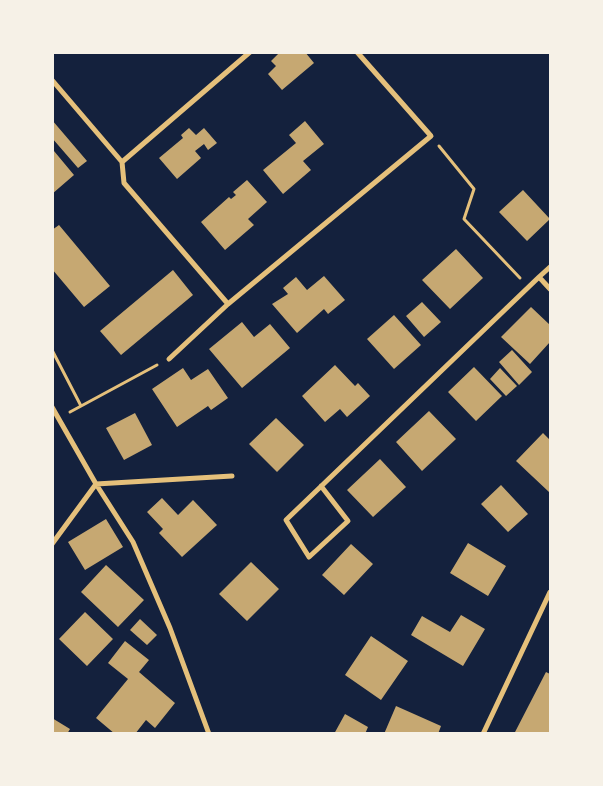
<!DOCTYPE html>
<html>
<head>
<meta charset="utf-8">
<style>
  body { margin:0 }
  #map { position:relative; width:603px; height:786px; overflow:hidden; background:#14213d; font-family:"Fira Sans Condensed",sans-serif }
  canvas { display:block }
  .frame { position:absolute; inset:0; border:54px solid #f6f1e7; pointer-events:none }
</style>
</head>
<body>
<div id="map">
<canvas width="603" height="786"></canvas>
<div class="frame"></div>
</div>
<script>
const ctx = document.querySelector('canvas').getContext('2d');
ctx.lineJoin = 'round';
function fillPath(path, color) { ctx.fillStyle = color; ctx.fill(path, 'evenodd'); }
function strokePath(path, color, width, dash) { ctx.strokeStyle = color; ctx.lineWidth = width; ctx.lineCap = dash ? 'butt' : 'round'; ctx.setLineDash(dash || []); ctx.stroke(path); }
const building = new Path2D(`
  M280,52H305L314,63L282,90L268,74L276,66L271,61Z
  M52,120L87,161L78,168L52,138Z
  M305,121L324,144L303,161L311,170L283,194L263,170L296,143L289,135Z
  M189,128L196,135L204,128L217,143L208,150L204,144L195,151L201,158L177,179L159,158L183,138L181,135Z
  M54,151L74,175L52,194V152Z
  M247,180L267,202L248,219L254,225L225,250L201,222L229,197L231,199L236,195L233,192Z
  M523,190L550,219L527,241L499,212Z
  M59,225L110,286L84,307L52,269V230Z
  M456,249L483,278L450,309L422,280Z
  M173,270L193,295L121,355L100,331Z
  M324,276L345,300L328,314L324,309L297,333L272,304L288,294L283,288L296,277L307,290Z
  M422,302L441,322L424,337L406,316Z
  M531,307L550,325V342L530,364L501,337Z
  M394,315L421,345L394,369L367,339Z
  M242,322L254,337L270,324L290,348L242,388L209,349Z
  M512,350L532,372L519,385L499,362Z
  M335,365L355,386L358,383L370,396L347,417L340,409L325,422L302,396Z
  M474,367L502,396L476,421L448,392Z
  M183,368L191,380L208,369L228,398L211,410L208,406L177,427L152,389Z
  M500,368L517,386L506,396L490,379Z
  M429,411L456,439L422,471L396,442Z
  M135,413L152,445L124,460L106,428Z
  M276,418L304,445L277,472L249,444Z
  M543,433L550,440L549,492L516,461Z
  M380,459L406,487L373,517L347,490Z
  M501,485L528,514L508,532L481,504Z
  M162,498L178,515L193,500L217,525L182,557L159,533L163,529L147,512Z
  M106,519L123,547L85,570L68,542Z
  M468,543L506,566L488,596L450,573Z
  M351,544L373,564L344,595L322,575Z
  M251,562L279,589L247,621L219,594Z
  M106,565L144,600L118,627L81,592Z
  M85,612L113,639L87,666L59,639Z
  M461,615L485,629L463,666L411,635L422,616L450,632Z
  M140,619L157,635L147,645L130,630Z
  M371,636L408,661L381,700L345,675Z
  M125,641L149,660L139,672L175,703L155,728L146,720L135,734H115L96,718L128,679L108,663Z
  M546,672L550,674V734H514Z
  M396,706L441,726L438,734H384Z
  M345,714L368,727L365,734H334Z
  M52,718L70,729L67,734H52Z`);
const path = new Path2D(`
  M439,146L474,189L464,219L520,278
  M52,350L81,406
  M70,412L157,365`);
const minor = new Path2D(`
  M52,80L122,162L124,183L228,304
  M122,162L250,52
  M539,277L550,267
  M169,359L228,304L431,136L357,52
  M52,407L96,484L133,542L170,628L209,734
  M321,486L348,521L309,557L286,520L539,277L550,289
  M52,544L96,484L232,476
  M483,734L550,592`);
fillPath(building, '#c6a872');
strokePath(path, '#e5c07b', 3);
strokePath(minor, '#e5c07b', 5);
</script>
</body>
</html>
